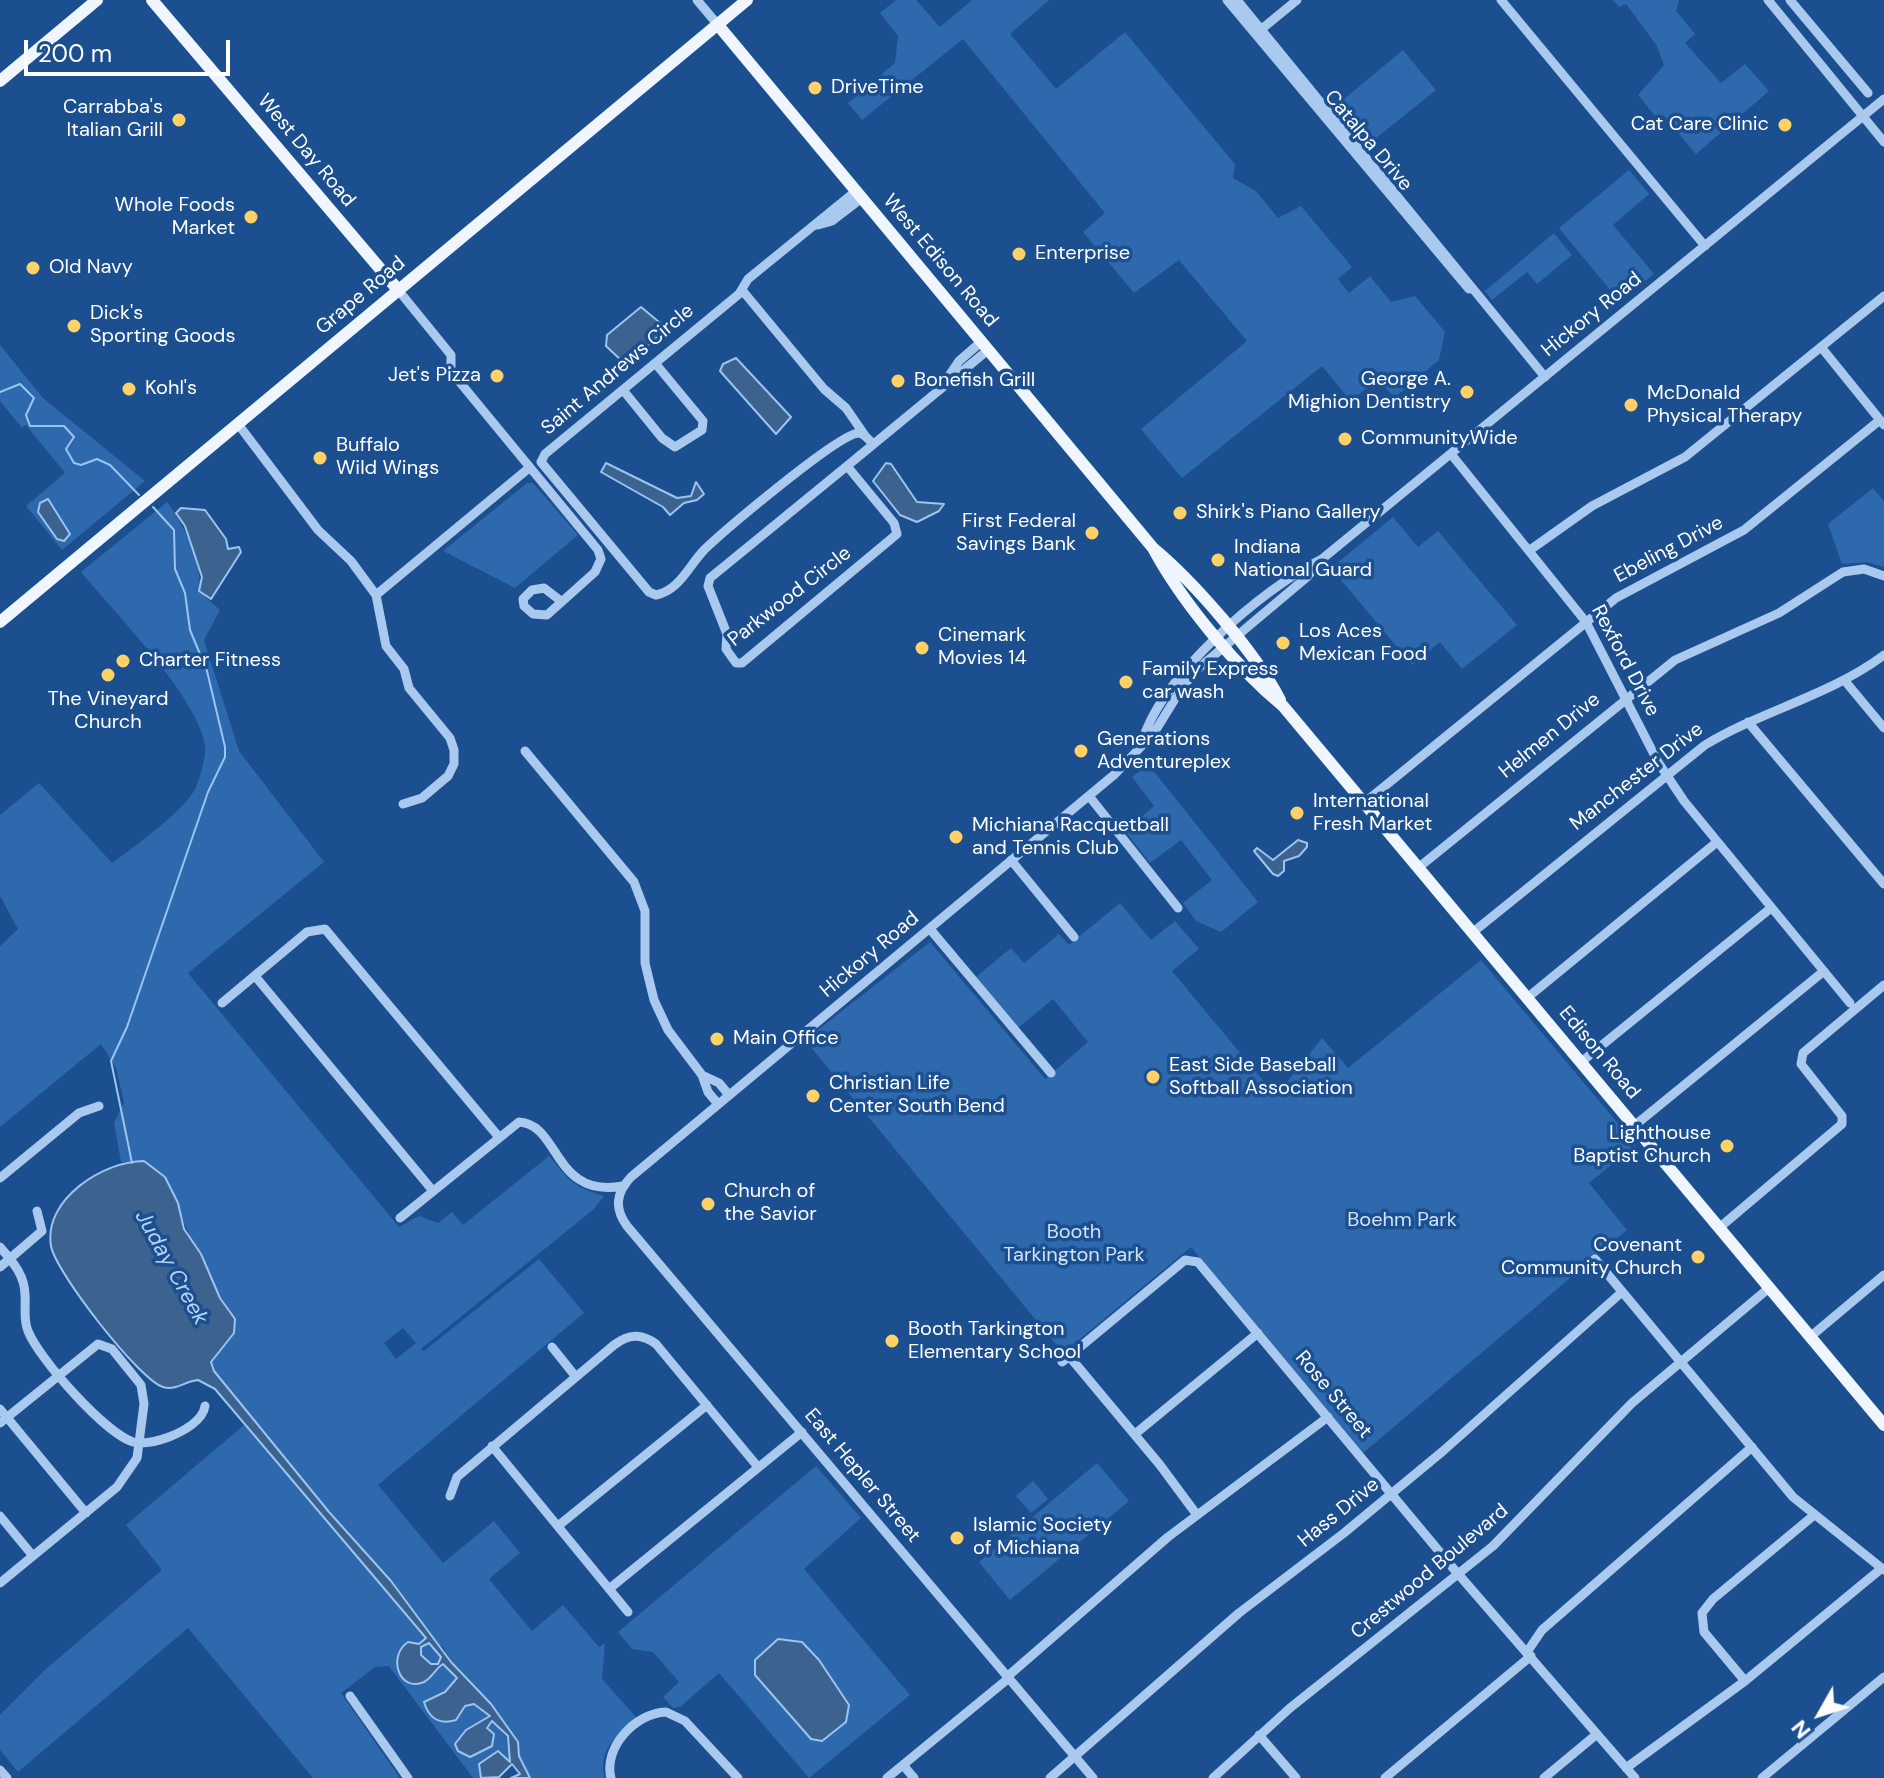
<!DOCTYPE html>
<html>
<head>
<meta charset="utf-8">
<style>
  body { margin:0 }
  #map { position:relative; width:1884px; height:1778px; overflow:hidden; background:#1b4f8f; font-family:"DM Sans",sans-serif }
  canvas { display:block }
  .north { position:absolute; left:1780px; top:1674px; width:80px; height:80px; -webkit-text-stroke:6px #1b4f8f; paint-order:stroke; rotate:231deg; font-size:22px; font-weight:700; line-height:32px; text-align:center; color:#fff }
  .north::after { content:''; display:block; margin:auto; width:28px; height:36px; background:#fff; clip-path:polygon(50% 0,100% 100%,50% 72%,0 100%) }
  .scale { position:absolute; left:24px; top:40px; width:206px; height:36px; box-sizing:border-box; border:4px solid #fff; border-top:0; padding-left:10px; font-size:24px; line-height:28px; white-space:nowrap; color:#fff; -webkit-text-stroke:6px #1b4f8f; paint-order:stroke }
</style>
</head>
<body>
<div id="map">
<canvas width="1884" height="1778"></canvas>
<div class="north">N</div>
<div class="scale">200 m</div>
</div>
<script>
const ctx = document.querySelector('canvas').getContext('2d');
ctx.lineJoin = 'round';
function fillPath(path, color) { ctx.fillStyle = color; ctx.fill(path, 'evenodd'); }
function strokePath(path, color, width, dash) { ctx.strokeStyle = color; ctx.lineWidth = width; ctx.lineCap = dash ? 'butt' : 'round'; ctx.setLineDash(dash || []); ctx.stroke(path); }
function drawText(font, color, halo, rows, align = 'center') {
  ctx.font = font + ' "DM Sans",sans-serif'; ctx.lineWidth = 7; ctx.setLineDash([]); ctx.textBaseline = 'middle'; ctx.strokeStyle = halo; ctx.fillStyle = color; for (const [text, x, y, turn = 0] of rows) {
    ctx.save(); ctx.translate(x, y); ctx.rotate((+turn || 0) * Math.PI / 180); ctx.textAlign = isNaN(turn) ? turn : align; if (halo) ctx.strokeText(text, 0, 0); ctx.fillText(text, 0, 0); ctx.restore();
  }
}
const green = new Path2D(`
  M896,0H916L940,27L972,0H1049L1010,34L1056,89L1125,32L1235,164L1233,178L1256,191L1278,218L1301,206L1352,267L1338,279L1349,293L1370,276L1391,302L1415,296L1445,332L1439,360L1394,398L1378,378L1351,401L1322,366L1182,478L1141,429L1247,341L1179,260L1134,293L1083,232L1105,213L963,39L862,120L848,103L895,63L898,36L880,13Z
  M1613,0H1679L1676,11L1695,34L1685,43L1721,83L1745,64L1769,91L1696,154L1663,115L1656,117L1638,95L1664,65L1657,46L1626,4L1619,7Z
  M1403,50L1436,90L1365,147L1333,108Z
  M1629,170L1649,194L1613,225L1654,274L1620,302L1559,228Z
  M1554,233L1572,255L1537,284L1527,272L1492,300L1485,291Z
  M0,345L43,398L145,481L62,550L26,506L65,473L26,425L22,428L0,401Z
  M527,483H533L578,535L515,588L443,551Z
  M1873,488L1884,501V567L1867,562L1842,564L1828,524Z
  M167,502C183,522 204,567 199,591L220,610L204,640L239,751L324,862L188,973L399,1227L419,1216L438,1223L452,1212L463,1225L549,1156C572,1183 572,1186 604,1196L594,1209L421,1349L424,1351L539,1259L584,1313L378,1485L443,1563L494,1521L520,1553L489,1579L532,1631L563,1605L599,1647L605,1643L602,1679L637,1718C617,1737 597,1748 605,1778H530L519,1756L518,1742L491,1704L451,1662L443,1647L426,1638L419,1644L408,1642L432,1675L443,1664L458,1678L446,1692L430,1698L450,1722L456,1720L465,1706L474,1704L490,1716L466,1730L471,1757L492,1746L487,1728L492,1721L511,1742L510,1762L499,1751L479,1764L481,1778H473L389,1666L375,1667L341,1693L400,1778H313L188,1628L18,1772L0,1750V1715L47,1668L162,1570L126,1525L244,1425L283,1471L290,1465L214,1371L211,1363L234,1333L229,1310L203,1267L183,1220L144,1161L121,1162L114,1123L124,1102L116,1068L101,1044L0,1127V946L18,929L0,896V815L39,783L112,863C134,847 182,812 194,791C199,783 207,753 205,745C197,696 114,612 81,572ZM403,1328L416,1343L396,1359L384,1343Z
  M1393,517L1418,547L1438,531L1517,625L1462,669L1440,642L1412,665L1331,568Z
  M1144,768L1152,769L1258,902L1221,932L1196,921L1183,903L1212,880L1181,840L1150,863L1125,831L1154,806L1132,777Z
  M1120,903L1151,940L1175,921L1199,949L1172,971L1276,1096L1322,1038L1348,1068L1481,960L1636,1145L1589,1183L1627,1230L1363,1453L1191,1247L1063,1353L805,1040L930,942L1045,1079L1088,1042L1053,999L1018,1028L976,977L1011,948L1024,963L1059,934L1069,945Z
  M1097,1463L1129,1501L1010,1600L979,1562Z
  M816,1466L861,1518L804,1569L910,1695L809,1778L719,1673L680,1707L673,1708L663,1697L679,1682L653,1652L632,1649L618,1632Z
  M1033,1481L1048,1499L1031,1513L1016,1496Z
  M429,1643L441,1657L438,1664H431L421,1655V1647Z`);
const water = new Path2D(`
  M641,307L665,327L688,309L630,362L624,363L606,346L607,335Z
  M736,358L791,417L776,434L720,371L723,364Z
  M606,463L677,498L691,496L696,482L704,494L697,500L684,503L670,515L663,507L601,472Z
  M886,463L891,464L917,502L944,504L939,511L917,522L900,515L873,481Z
  M48,499L70,534L64,541L57,539L38,512L40,503Z
  M181,508L205,510L226,539L228,549L239,547L241,552L211,599L199,591L202,577L185,526L176,513Z
  M1298,840L1307,843V847L1299,856L1284,861V871L1278,876L1273,874L1254,851L1257,848L1273,860Z
  M144,1161L165,1177L178,1203L184,1229L201,1254L220,1298L235,1319L234,1333L211,1362L214,1371L329,1512L391,1581L451,1662L491,1704L518,1742L519,1756L530,1778H511L520,1774L512,1764L499,1777L481,1778L479,1764L498,1751L510,1762L508,1736L492,1721L487,1728L494,1734L492,1746L470,1757L458,1751L455,1744L466,1730L490,1716L474,1704L465,1706L456,1720C440,1725 429,1719 424,1702L445,1692L457,1678L443,1664C435,1669 432,1678 424,1682C399,1693 387,1656 408,1642L419,1644L426,1638L215,1389L198,1380C185,1381 176,1391 163,1387C139,1380 55,1271 51,1246C43,1199 104,1161 144,1161ZM429,1643L441,1657L438,1664H431L421,1655V1647Z
  M778,1639L802,1642L819,1660L849,1705L846,1722L822,1741L811,1739L755,1675V1660Z`);
const stream = new Path2D(`
  M0,392L20,384L34,398L26,415L30,426H64L74,437L66,449L74,463L81,465L97,459L110,465L139,495
  M132,1163L111,1061L127,1027L208,792L225,757V747L207,671L190,630L185,593L175,569L174,530L153,507`);
const minor = new Path2D(`
  M697,0L718,25
  M1227,0L1469,289
  M1237,0L1545,377
  M1501,0L1705,246
  M1768,0L1884,142
  M1790,0L1868,93
  M1258,32L1297,0
  M856,191L748,279L739,294L545,454L541,462L649,592L656,595C680,590 689,565 705,549C724,531 839,433 859,433C865,434 869,440 873,444
  M818,225L832,221L862,198
  M742,290L824,389L846,408L866,437
  M399,291L451,355V368L458,380L598,550L601,559L595,572L547,615L533,614L524,606L523,599L532,590L544,588L561,601
  M1821,347L1884,425
  M946,380L959,361L981,342
  M623,390L662,438L675,447L702,430L703,421L655,363
  M238,424L318,530L351,561L376,595
  M1451,454L1586,622L1658,762L1684,801L1850,1003
  M847,466L894,523L897,534L742,663H736L726,649L727,634L708,586L710,578Z
  M847,466L988,350
  M1530,550L1592,506L1685,457L1884,296
  M1845,681L1884,728
  M1748,722L1884,884
  M1142,742C1161,676 1262,589 1322,559L1884,99
  M525,751L634,882L645,911V963L654,1000L668,1030L702,1075L708,1092L718,1104
  M1089,796L1178,908
  M1364,803L1616,598L1744,530L1880,420
  M403,804L422,798L448,776L454,764V750L450,738L409,688L404,669L386,646L376,595L529,468
  M1011,860L1074,937
  M1418,868L1675,660L1779,613L1843,572L1864,569L1884,576
  M930,929L1051,1073
  M1472,933L1705,745C1763,710 1829,696 1884,655
  M255,976L433,1191
  M1527,998L1717,842
  M222,1003L307,932L325,929L498,1136
  M1580,1063L1771,908
  M702,1075L719,1083L729,1095
  M1634,1126L1824,971
  M0,1178L79,1113L99,1106
  M400,1218L519,1122C560,1124 553,1199 623,1186
  M1719,1228L1842,1124V1116L1801,1064L1803,1053L1884,985
  M0,1247C12,1261 25,1275 25,1295C26,1308 23,1319 28,1331C39,1359 105,1433 133,1442C145,1445 158,1441 169,1437C182,1432 203,1421 205,1406
  M1595,1259L1793,1497L1884,1570
  M0,1267L42,1231L37,1211
  M1810,1337L1884,1275
  M552,1347L576,1377
  M1069,1356L1160,1465L1197,1515
  M1062,1362L1185,1260L1198,1262L1453,1568L1635,1778
  M0,1409L86,1513
  M0,1423L98,1344L112,1349L141,1385L144,1404L137,1458L117,1487L0,1583
  M1135,1434L1258,1333
  M492,1446L628,1612
  M450,1496L457,1477L614,1345C629,1334 641,1333 656,1344L758,1467
  M0,1516L33,1556
  M558,1526L707,1405
  M609,1589L802,1432
  M1527,1652L1542,1630L1752,1447
  M1008,1676L1168,1537L1328,1417
  M1745,1681L1704,1632L1702,1613L1713,1599L1813,1516
  M350,1696L408,1778
  M1259,1735L1296,1778
  M903,1765L914,1778
  M1626,1768L1745,1681L1882,1568
  M0,1770L7,1778
  M611,1778C603,1748 635,1713 666,1712L685,1721L738,1778
  M887,1778L1009,1678
  M1050,1778L1239,1613L1344,1533L1443,1451L1622,1292
  M1093,1778L627,1226C614,1208 616,1193 631,1177L1115,774L1154,733L1183,686L1200,667L1307,577L1322,559
  M1213,1778L1290,1708L1493,1546L1632,1403L1769,1288
  M1385,1778L1531,1656
  M1544,1778L1597,1734
  M1762,1778L1884,1677`);
const major = new Path2D(`
  M152,0L399,291
  M718,25L1153,548C1194,582 1255,652 1280,700
  M0,81L97,0
  M1153,548C1182,602 1236,667 1283,706L1884,1425
  M0,622L747,0`);
const markers = [
  [815,88,8,"#ffd166"],
  [179,120,8,"#ffd166"],
  [1785,125,8,"#ffd166"],
  [251,217,8,"#ffd166"],
  [1019,254,8,"#ffd166"],
  [33,268,8,"#ffd166"],
  [74,326,8,"#ffd166"],
  [497,376,8,"#ffd166"],
  [898,381,8,"#ffd166"],
  [129,389,8,"#ffd166"],
  [1467,392,8,"#ffd166"],
  [1631,405,8,"#ffd166"],
  [1345,439,8,"#ffd166"],
  [320,458,8,"#ffd166"],
  [1180,513,8,"#ffd166"],
  [1092,533,8,"#ffd166"],
  [1218,560,8,"#ffd166"],
  [1283,643,8,"#ffd166"],
  [922,648,8,"#ffd166"],
  [123,661,8,"#ffd166"],
  [108,675,8,"#ffd166"],
  [1126,682,8,"#ffd166"],
  [1081,751,8,"#ffd166"],
  [1297,813,8,"#ffd166"],
  [956,837,8,"#ffd166"],
  [717,1039,8,"#ffd166"],
  [1153,1077,8,"#ffd166"],
  [813,1096,8,"#ffd166"],
  [1727,1146,8,"#ffd166"],
  [708,1204,8,"#ffd166"],
  [1698,1257,8,"#ffd166"],
  [892,1341,8,"#ffd166"],
  [957,1538,8,"#ffd166"]
];
const poiNames = [
  ["DriveTime",831,88],
  ["Carrabba's",163,108,"right"],
  ["Italian Grill",163,131,"right"],
  ["Cat Care Clinic",1769,125,"right"],
  ["Whole Foods",235,206,"right"],
  ["Market",235,229,"right"],
  ["Enterprise",1035,254],
  ["Old Navy",49,268],
  ["Dick's",90,314],
  ["Sporting Goods",90,337],
  ["Jet's Pizza",481,376,"right"],
  ["George A.",1451,380,"right"],
  ["Mighion Dentistry",1451,403,"right"],
  ["Bonefish Grill",914,381],
  ["Kohl's",145,389],
  ["McDonald",1647,394],
  ["Physical Therapy",1647,417],
  ["CommunityWide",1361,439],
  ["Buffalo",336,446],
  ["Wild Wings",336,469],
  ["Shirk's Piano Gallery",1196,513],
  ["First Federal",1076,522,"right"],
  ["Savings Bank",1076,545,"right"],
  ["Indiana",1234,548],
  ["National Guard",1234,571],
  ["Los Aces",1299,632],
  ["Mexican Food",1299,655],
  ["Cinemark",938,636],
  ["Movies 14",938,659],
  ["Charter Fitness",139,661],
  ["Family Express",1142,670],
  ["car wash",1142,693],
  ["The Vineyard",108,700,"center"],
  ["Church",108,723,"center"],
  ["Generations",1097,740],
  ["Adventureplex",1097,763],
  ["International",1313,802],
  ["Fresh Market",1313,825],
  ["Michiana Racquetball",972,826],
  ["and Tennis Club",972,849],
  ["Main Office",733,1039],
  ["East Side Baseball",1169,1066],
  ["Softball Association",1169,1089],
  ["Christian Life",829,1084],
  ["Center South Bend",829,1107],
  ["Lighthouse",1711,1134,"right"],
  ["Baptist Church",1711,1157,"right"],
  ["Church of",724,1192],
  ["the Savior",724,1215],
  ["Covenant",1682,1246,"right"],
  ["Community Church",1682,1269,"right"],
  ["Booth Tarkington",908,1330],
  ["Elementary School",908,1353],
  ["Islamic Society",973,1526],
  ["of Michiana",973,1549]
];
const streetNames = [
  ["Catalpa Drive",1368,141,50],
  ["West Day Road",306,151,50],
  ["West Edison Road",940,261,50],
  ["Grape Road",361,296,-40],
  ["Hickory Road",1592,315,-39],
  ["Saint Andrews Circle",618,370,-40],
  ["Ebeling Drive",1669,550,-28],
  ["Parkwood Circle",790,597,-38],
  ["Rexford Drive",1625,661,62],
  ["Helmen Drive",1550,736,-39],
  ["Manchester Drive",1637,777,-38],
  ["Hickory Road",870,955,-40],
  ["Edison Road",1599,1053,50],
  ["Rose Street",1333,1395,50],
  ["East Hepler Street",862,1476,50],
  ["Hass Drive",1339,1513,-39],
  ["Crestwood Boulevard",1430,1572,-40]
];
const parkNames = [
  ["Boehm Park",1402,1221],
  ["Booth",1074,1233],
  ["Tarkington Park",1074,1256]
];
const waterNames = [
  ["Juday Creek",171,1268,61]
];
fillPath(green, '#2e69ad');
fillPath(water, '#3c6290');
strokePath(water, '#9cc4f0', 2);
strokePath(stream, '#9cc4f0', 2);
strokePath(minor, '#a9c9ee', 9);
strokePath(major, '#f0f6ff', 12);
for (const [x, y, r, color] of markers) { const dot = new Path2D(); dot.arc(x, y, r, 0, 2 * Math.PI); ctx.fillStyle = color; ctx.fill(dot); strokePath(dot, '#1b4f8f', 3); }
drawText('20px', '#fff', '#1b4f8f', poiNames, 'left');
drawText('20px', '#fff', '#1b4f8f', streetNames);
drawText('20px', '#cfe3fa', '#1b4f8f', parkNames);
drawText('italic 22px', '#b5d3f5', '#1b4f8f', waterNames);
</script>
</body>
</html>
